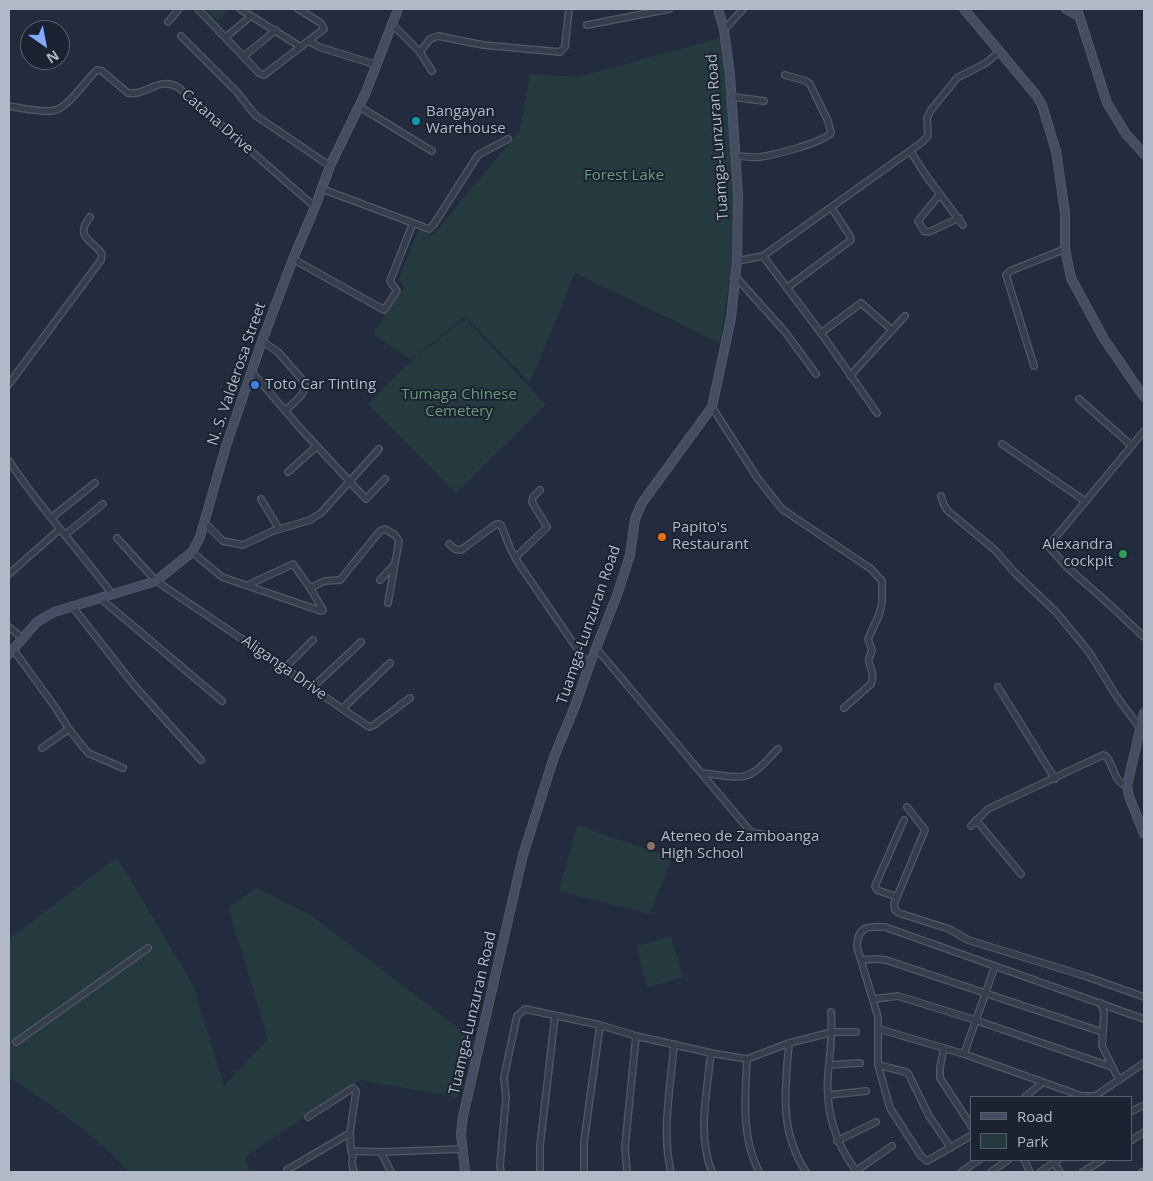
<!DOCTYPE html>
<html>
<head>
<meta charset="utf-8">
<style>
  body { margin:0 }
  #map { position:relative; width:1153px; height:1181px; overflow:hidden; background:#222c3e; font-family:"Open Sans",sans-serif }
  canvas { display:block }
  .frame { position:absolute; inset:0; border:10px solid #b1b9c9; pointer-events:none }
  .legend { position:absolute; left:970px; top:1096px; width:162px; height:65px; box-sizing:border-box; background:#1b2332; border:1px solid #575f6e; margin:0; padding:6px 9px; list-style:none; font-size:15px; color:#b1b9c9 }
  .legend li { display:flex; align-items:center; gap:10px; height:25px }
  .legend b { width:25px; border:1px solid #575f6e }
  .north { position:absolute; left:20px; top:20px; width:50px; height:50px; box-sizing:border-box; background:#1b2332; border:1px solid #575f6e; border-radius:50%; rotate:147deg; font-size:14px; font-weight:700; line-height:20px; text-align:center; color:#b1b9c9 }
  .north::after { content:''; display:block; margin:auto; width:18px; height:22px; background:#82aafd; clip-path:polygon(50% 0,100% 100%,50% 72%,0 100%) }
</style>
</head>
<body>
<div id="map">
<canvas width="1153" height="1181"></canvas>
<div class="frame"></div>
<ul class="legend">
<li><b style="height:6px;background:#444d61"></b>Road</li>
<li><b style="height:14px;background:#243a3e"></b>Park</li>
</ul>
<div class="north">N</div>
</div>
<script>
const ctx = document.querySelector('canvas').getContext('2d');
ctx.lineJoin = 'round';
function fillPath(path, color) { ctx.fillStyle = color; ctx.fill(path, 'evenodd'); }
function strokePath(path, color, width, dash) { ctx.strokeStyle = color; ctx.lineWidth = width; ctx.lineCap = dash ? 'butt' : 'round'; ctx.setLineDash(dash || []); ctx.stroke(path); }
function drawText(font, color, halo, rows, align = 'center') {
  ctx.font = font + ' "Open Sans",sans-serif'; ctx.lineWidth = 4; ctx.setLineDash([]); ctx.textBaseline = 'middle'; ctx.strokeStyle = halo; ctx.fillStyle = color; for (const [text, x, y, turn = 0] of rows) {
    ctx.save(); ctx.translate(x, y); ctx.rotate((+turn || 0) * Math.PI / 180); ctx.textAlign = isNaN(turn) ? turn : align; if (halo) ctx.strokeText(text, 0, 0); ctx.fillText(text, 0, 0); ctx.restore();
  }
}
const green = new Path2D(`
  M205,9H229L218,21Z
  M723,37L731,104L733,255L720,343L575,273L530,383L465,316L412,360L373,334L405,287L398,280L419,229L432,236L520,130L530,74L578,77Z
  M465,318L546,405L456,493L368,404L407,365Z
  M577,825L672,858L650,914L559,891Z
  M117,857L193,985L224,1086L268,1039L228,907L257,888L312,916L475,1041L458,1098L361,1080L246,1156L249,1172H129C95,1134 51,1105 9,1077V939Z
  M671,936L683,977L648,988L636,946Z`);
const street = new Path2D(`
  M198,9L259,73L264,75L324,29L321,23L298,9
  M240,9L301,47
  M168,22L179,9
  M393,25L420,52L432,71
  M587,25L669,9
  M724,30L743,9
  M181,36L237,92L255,115L330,166
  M226,37L251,16
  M309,41L319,47L377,65
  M420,52L430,39L438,36L483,45L560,52L565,47L569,9
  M244,56L276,30
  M733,97L764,101
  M9,106C22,108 38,112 51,111C68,110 85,80 97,70L102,71L128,93C147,96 158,76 178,87L315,207
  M360,107L432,151
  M910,151L927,177L963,225
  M736,156C744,156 752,158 760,157C774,155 822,143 831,133L828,121L810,84L806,81L785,75
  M322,189L429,229L434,224L478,155L508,139
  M940,194L918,221L924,231L929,232L959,218
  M763,256L821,333L877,413
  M293,259L384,310L397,291L390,281L413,223
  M737,261L763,256L921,143L928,136L927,118L931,110L957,78L986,63L1000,51
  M735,276L786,333L816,374
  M788,287L851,240L850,236L831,207
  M821,333L861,303L892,330
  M262,341L278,352L305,383C307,394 293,403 285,411
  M1034,366L1006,275L1010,271L1065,249
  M252,372L300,428L366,499L385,479
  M850,376L905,316
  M9,384L101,260L102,254C92,239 74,238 90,217
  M1079,399L1131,445
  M712,407L758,479L782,509L871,569L882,581V603L879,615L868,639L872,650C871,654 868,658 869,662C871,671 875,675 871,684L844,708
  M1144,431L1050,544L1049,547L1067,567L1110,605L1144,637
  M1002,444L1085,501
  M9,461C40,508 78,549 112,594
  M288,472L317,446
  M941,496L944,505L948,511L995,550L1014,572L1056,612L1089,652L1117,697L1140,728
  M261,499L279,529
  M51,518L95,483
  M205,523L223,541L243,545L273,531L310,520L321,513L379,449
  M65,535L103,504
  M117,538L156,581L285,668L312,688L366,725L369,727L374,725L410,698
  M449,544L455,549L461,550L495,525L499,524L501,525L511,550L519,564L589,666
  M192,552L222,577L321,611L323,610L310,588L293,564L248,585
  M516,557L547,527L532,502L533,497L540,490
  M9,574L60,529
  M380,580L394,565
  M310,588L325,581L340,580L380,531L385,529L395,535L399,541L388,603
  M100,598L222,701
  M72,606L133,684L201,760
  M9,627L23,639
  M596,648L750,831L754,833L778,837
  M13,649L55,707L69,729L88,753L123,768
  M285,668L313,640
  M998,687L1055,779
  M312,688L361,642
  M342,709L390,663
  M42,748L69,729
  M703,773C714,774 735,779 745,776C758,773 769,757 778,749
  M907,807L925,830L894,904L895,910L899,913L949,929L968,940L1085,976L1144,997
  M976,820L1021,874
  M971,826L988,809L1103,755L1106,756C1114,766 1114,782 1127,786
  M897,897L877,890L875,886L904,820
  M861,960L875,959L886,960L1102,1032
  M873,999L898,996L975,1020L1112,1067
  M1101,1003L1104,1013L1102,1046L1119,1080
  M831,1012C833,1034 830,1053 828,1074C825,1111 835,1143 857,1172
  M879,1029L964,1054L1082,1096H1095L1144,1063
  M16,1042L148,948
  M789,1043C785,1089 779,1131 806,1172
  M944,1048L940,1067V1078L972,1127
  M711,1053C707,1092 697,1135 712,1172
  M964,1054L995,966
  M747,1059C745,1099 741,1136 759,1172
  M829,1065L860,1063
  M878,1065L906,1072L909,1075L929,1116L951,1148
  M829,1095L866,1091
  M1025,1097L1042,1083
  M1132,1111L1144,1105
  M308,1117L353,1088L356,1091L350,1133L351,1151L381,1152L462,1149
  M972,1135L927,1161L921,1156L890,1108L878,1065V1017L857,947C857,927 867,926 885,927L1144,1019
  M1132,1140L1144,1132
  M837,1141L876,1122
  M353,1152L352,1164L354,1172
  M381,1152L391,1172
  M1024,1160L1030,1172
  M1054,1162L1060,1172
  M287,1170L350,1133
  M856,1171L892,1146
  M501,1172L500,1166L506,1098L504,1077L517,1016L525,1009L600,1025L636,1036L711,1053L747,1059L789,1043L833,1032H856
  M540,1172V1146L555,1016
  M584,1172V1142L600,1025
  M627,1172L625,1147L636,1036
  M671,1172C661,1131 671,1086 674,1044
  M961,1172L979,1160
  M991,1172L1008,1160
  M1040,1172L1058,1160
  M1083,1172L1102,1160
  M1142,1172L1144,1171`);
const secondary = new Path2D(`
  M964,9L1036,95L1042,105L1056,151L1065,213V249L1071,278L1104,339L1144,397
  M1066,9L1079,16
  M1077,9L1107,103L1126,134L1144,154
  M9,654L37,622L54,612L156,581L192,552L200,537L226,446L262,341L293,259L315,207L330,166L366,92L398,9
  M1144,713L1127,786L1129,796L1144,834
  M465,1172L461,1134L463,1116L523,855L554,757L575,706L589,666L617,595L630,555L635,519L642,503L712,407L731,318L737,261L738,195L730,75L724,30L718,9`);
const markers = [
  [416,121,5,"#0f9aa8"],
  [255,385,5,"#3f7fe0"],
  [662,537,5,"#e8710a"],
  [1123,554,5,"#2e9e5b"],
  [651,846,5,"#8d6e63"]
];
const poiNames = [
  ["Bangayan",426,112],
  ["Warehouse",426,129],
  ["Toto Car Tinting",265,385],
  ["Papito's",672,528],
  ["Restaurant",672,545],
  ["Alexandra",1113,545,"right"],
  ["cockpit",1113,562,"right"],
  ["Ateneo de Zamboanga",661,837],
  ["High School",661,854]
];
const streetNames = [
  ["Catana Drive",217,122,41],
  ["Tuamga-Lunzuran Road",718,137,-94],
  ["N. S. Valderosa Street",237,374,-71],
  ["Tuamga-Lunzuran Road",589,625,-71],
  ["Aliganga Drive",284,668,35],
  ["Tuamga-Lunzuran Road",473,1013,-77]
];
const parkNames = [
  ["Forest Lake",624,176],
  ["Tumaga Chinese",459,395],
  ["Cemetery",459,412]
];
fillPath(green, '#243a3e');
strokePath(street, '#515968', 8);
strokePath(secondary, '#515968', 10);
strokePath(street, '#363e4d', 5.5);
strokePath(secondary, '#444d61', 8);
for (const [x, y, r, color] of markers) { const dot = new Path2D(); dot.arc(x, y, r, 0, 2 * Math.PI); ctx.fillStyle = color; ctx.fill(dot); strokePath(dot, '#1b2332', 2); }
drawText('15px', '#b1b9c9', '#1b2332', poiNames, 'left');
drawText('15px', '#b1b9c9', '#1b2332', streetNames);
drawText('15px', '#679b76', '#1b2332', parkNames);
</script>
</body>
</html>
